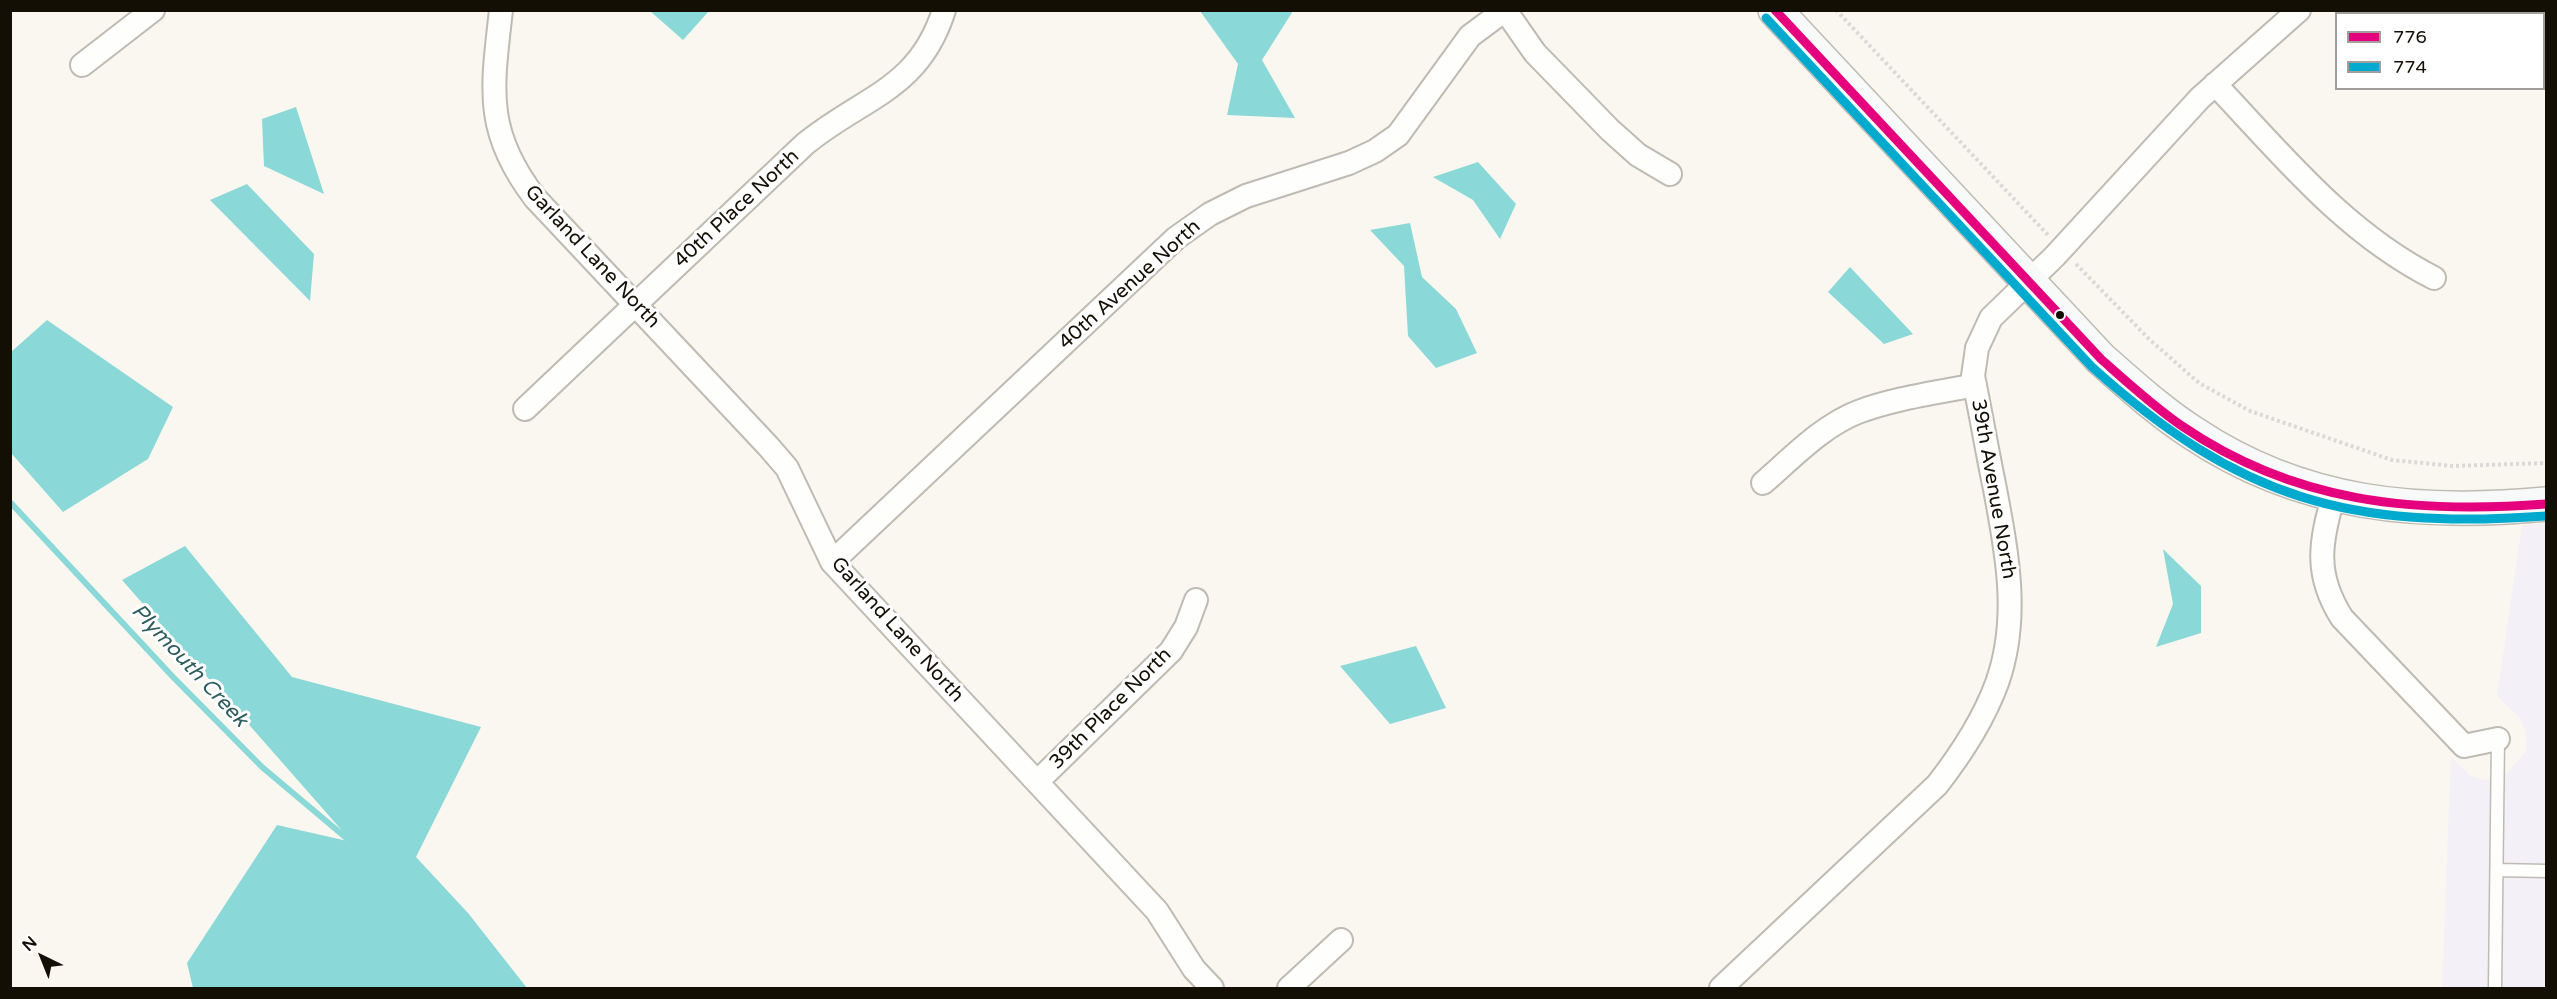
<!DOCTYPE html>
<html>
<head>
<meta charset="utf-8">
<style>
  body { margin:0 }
  #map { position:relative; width:2557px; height:999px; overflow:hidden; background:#faf7f0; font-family:"Varela Round",sans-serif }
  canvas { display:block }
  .frame { position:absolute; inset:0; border:12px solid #140f05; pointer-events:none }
  .legend { position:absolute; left:2335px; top:12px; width:210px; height:78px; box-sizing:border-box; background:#fff; border:2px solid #a19f9b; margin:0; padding:8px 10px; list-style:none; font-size:18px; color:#140f05 }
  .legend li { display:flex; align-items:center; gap:12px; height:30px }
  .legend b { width:30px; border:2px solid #a19f9b }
  .north { position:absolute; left:12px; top:927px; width:60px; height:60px; -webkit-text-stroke:4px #fff; paint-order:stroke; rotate:317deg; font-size:16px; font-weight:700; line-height:24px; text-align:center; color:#140f05 }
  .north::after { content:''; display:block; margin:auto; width:21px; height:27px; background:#140f05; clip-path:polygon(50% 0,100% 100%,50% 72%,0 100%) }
</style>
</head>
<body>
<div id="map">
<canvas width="2557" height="999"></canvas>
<div class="frame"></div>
<ul class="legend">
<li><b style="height:8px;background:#e5007d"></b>776</li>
<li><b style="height:8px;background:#00a9ce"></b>774</li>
</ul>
<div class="north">N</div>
</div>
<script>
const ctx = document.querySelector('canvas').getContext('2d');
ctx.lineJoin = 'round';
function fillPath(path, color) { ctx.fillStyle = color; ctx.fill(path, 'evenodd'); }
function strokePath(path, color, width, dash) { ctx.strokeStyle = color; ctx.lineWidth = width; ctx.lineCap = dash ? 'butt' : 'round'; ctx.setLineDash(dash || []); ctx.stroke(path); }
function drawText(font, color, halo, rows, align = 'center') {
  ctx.font = font + ' "Varela Round",sans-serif'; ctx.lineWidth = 6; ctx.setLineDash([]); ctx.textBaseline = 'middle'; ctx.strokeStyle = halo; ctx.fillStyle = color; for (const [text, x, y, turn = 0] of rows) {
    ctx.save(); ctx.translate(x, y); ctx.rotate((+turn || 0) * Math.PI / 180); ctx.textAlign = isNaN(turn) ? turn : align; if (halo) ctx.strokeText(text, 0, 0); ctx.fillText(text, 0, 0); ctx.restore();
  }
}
const commercial = new Path2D(`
  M2546,523V988H2442L2451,757L2469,775L2484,780L2506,774L2527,750L2525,730L2519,717L2497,696L2522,525Z`);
const water = new Path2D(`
  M650,11H709L683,40Z
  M1200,11H1293L1262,60L1295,118L1227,115L1238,64Z
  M296,107L324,194L264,166L262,119Z
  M1478,162L1516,204L1500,239L1473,200L1433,177Z
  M247,184L314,254L310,301L210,200Z
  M1410,223L1422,277L1456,309L1477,353L1436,368L1408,336L1404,266L1370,230Z
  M1850,267L1913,334L1884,344L1828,292Z
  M47,320L173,407L148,459L63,512L11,453V352Z
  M185,546L292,677L481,727L416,857L468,913L527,988H193L187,963L277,825L352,842L122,580Z
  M2163,549L2201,586V633L2156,647L2173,604Z
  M1416,646L1446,708L1390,724L1340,666Z`);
const stream = new Path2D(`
  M10,502L173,677L262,767L357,847`);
const path = new Path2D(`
  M1836,10L2048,235
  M2076,264L2149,339L2199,383L2250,411L2392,460L2453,466L2546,463`);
const lane = new Path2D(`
  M2497,870L2546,871
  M2495,988L2498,739`);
const street = new Path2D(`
  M501,10C492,90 484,131 535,198L768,446L787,468L832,562L1157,911L1194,969L1212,988
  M1505,10L1535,53L1610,130L1638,155L1670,174
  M82,65L153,10
  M2215,84C2282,155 2345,233 2434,278
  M525,409L805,144C862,97 919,90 944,10
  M1763,483C1792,458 1822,426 1858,412C1895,398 1936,393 1975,385
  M2334,494C2320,542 2314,574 2342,618L2464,746L2498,739
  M832,562L1176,238L1210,214L1246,196L1349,163L1375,151L1398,135L1470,36L1505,10
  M1037,782L1171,651L1186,627L1196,600
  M1289,988L1341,940
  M1721,988L1937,785C1962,753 1983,721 1997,683C2020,619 2007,553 1995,489C1987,451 1981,414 1973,376L1977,348L1991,318L2055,256L2200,98L2299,10`);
const secondary = new Path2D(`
  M1775,10L2101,359C2131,385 2160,412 2193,433C2302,506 2420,516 2546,504`);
const bus1 = new Path2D(`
  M1775,10L2101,359C2127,382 2153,406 2182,426C2295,503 2413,514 2546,504`);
const bus2 = new Path2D(`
  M1766,18L2092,367C2240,500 2350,530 2546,516`);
const markers = [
  [2060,315,5,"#140f05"]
];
const streetNames = [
  ["40th Place North",737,209,-43],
  ["Garland Lane North",592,257,47],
  ["40th Avenue North",1130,285,-42],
  ["39th Avenue North",1993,489,80],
  ["Garland Lane North",897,630,48],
  ["39th Place North",1111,709,-45]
];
const waterNames = [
  ["Plymouth Creek",189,666,47]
];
fillPath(commercial, '#f4f0f7');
fillPath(water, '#8ad8d7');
strokePath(stream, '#8ad8d7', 6);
strokePath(lane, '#bfbbb2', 15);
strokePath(street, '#bfbbb2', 26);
strokePath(secondary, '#bfbbb2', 36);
strokePath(path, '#dbd9d7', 4, [3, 3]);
strokePath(lane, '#fefefd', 12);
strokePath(street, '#fefefd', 22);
strokePath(secondary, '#f8faf9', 33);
strokePath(bus1, '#e5007d', 9);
strokePath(bus2, '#00a9ce', 9);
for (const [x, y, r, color] of markers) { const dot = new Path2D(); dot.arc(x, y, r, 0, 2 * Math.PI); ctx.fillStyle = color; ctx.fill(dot); strokePath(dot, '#fff', 2); }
drawText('20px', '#140f05', '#fff', streetNames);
drawText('italic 21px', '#2c5c5d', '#fff', waterNames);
</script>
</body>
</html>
